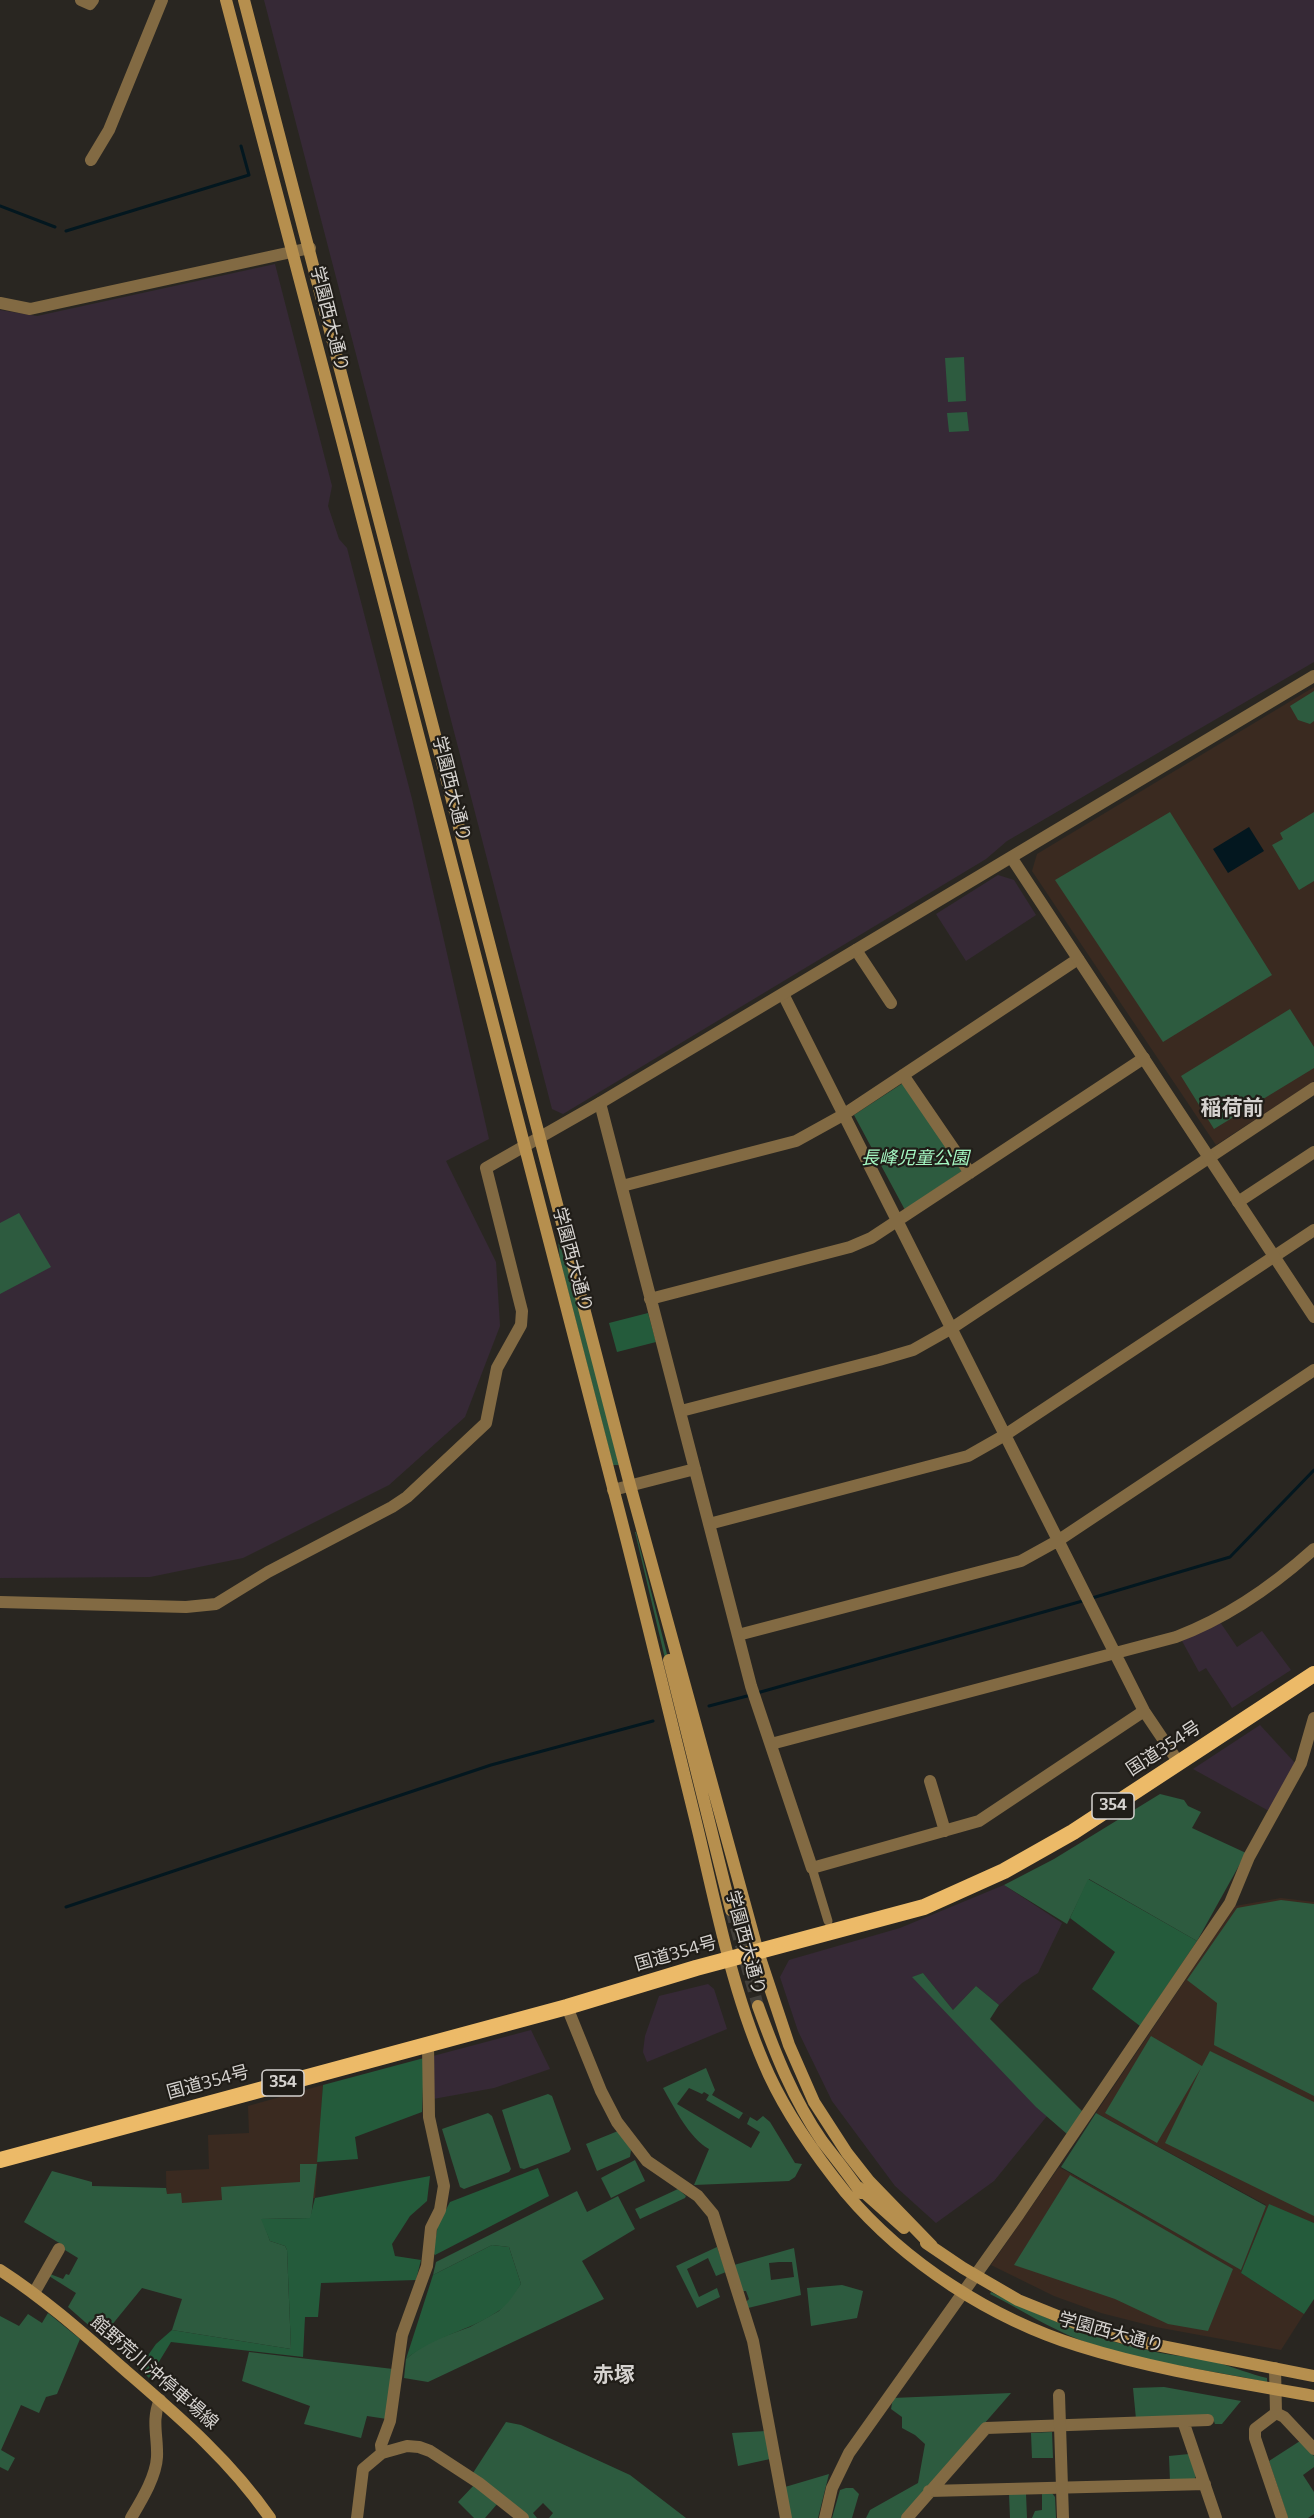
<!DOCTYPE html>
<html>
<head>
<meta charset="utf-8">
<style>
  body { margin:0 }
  canvas { display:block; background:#292621 }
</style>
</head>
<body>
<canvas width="1314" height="2518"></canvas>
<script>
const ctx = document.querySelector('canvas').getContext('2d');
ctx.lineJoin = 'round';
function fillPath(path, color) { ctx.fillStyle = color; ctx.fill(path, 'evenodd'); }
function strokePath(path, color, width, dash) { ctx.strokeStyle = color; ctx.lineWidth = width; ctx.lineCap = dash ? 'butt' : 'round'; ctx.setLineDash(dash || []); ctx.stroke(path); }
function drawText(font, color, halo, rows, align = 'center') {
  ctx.font = font + ' Bitter,"Noto Sans JP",serif'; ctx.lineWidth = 4.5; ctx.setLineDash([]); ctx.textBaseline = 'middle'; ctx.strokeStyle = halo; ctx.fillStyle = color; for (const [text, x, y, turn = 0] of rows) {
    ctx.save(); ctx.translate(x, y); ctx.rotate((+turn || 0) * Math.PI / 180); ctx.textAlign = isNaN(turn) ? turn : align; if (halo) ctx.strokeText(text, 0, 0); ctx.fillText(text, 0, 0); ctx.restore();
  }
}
const commercial = new Path2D(`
  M264,0H1314V662L1007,841L986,859L563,1114L552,1109Z
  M275,264L332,486L328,506L339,539L347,548L412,799L489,1139L446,1161L496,1262L500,1326L465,1417L389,1485L243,1558L150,1577L0,1578V310L37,316Z
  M998,875L1014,880L1036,915L966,961L936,914Z
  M1220,1622L1237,1647L1262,1631L1291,1670L1232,1708L1206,1668L1199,1672L1182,1641Z
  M1260,1725L1296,1764L1269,1811L1193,1769Z
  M1004,1885L1062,1923L1038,1973L1022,1983L999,2005L976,1986L953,2010L923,1973L913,1977L1047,2116L994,2181L936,2223L895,2186L832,2101L798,2031L780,1977L789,1960L900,1928Z
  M708,1984L714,1989L727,2029L647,2062L643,2052L645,2036L659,1996Z
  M531,2030L550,2069L494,2088L433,2099V2056Z`);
const education = new Path2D(`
  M1314,687V1081L1216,1145L1032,871L1037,854Z
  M1281,1898L1314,1902V2223L1269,2205L1241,2273L1304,2314L1281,2350L1156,2327L1101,2313L1054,2296L991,2265L1059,2167L1241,2269L1266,2205L1096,2113L1235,1906Z
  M323,2085L315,2198L167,2221L166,2171L209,2169L208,2135L249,2133L248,2106Z`);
const green = new Path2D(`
  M964,357L966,401L948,402L945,358Z
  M967,412L969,431L949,432L947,413Z
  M1314,691V721L1310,724L1298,720L1290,706Z
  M1170,812L1272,975L1163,1042L1055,880Z
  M1314,812V881L1299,890L1272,845L1283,839L1280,833Z
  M1290,1009L1314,1047V1068L1214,1129L1181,1076Z
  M903,1083L962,1171L905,1210L854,1115Z
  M19,1213L51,1267L0,1294V1223Z
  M556,1219L619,1465H613L560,1260Z
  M635,1532H636L670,1666L667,1667Z
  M1160,1794L1184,1800L1188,1806L1201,1812L1192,1828L1246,1853L1197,1941L1089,1879L1067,1924L1004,1885L1054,1859Z
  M1281,1900L1314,1904V2096L1214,2045L1217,2003L1187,1980L1237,1908Z
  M923,1973L953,2010L976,1986L999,2005L990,2019L1083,2112L1067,2134L1036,2107L912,1977Z
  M1151,2036L1202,2066L1210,2051L1314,2102V2216L1165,2143L1201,2068L1157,2143L1105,2113Z
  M706,2068L715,2090L712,2095L757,2121L763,2116L770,2122L795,2163L802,2164L795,2177L789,2181L694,2185L709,2149C689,2138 674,2107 663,2088ZM689,2088L702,2094L704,2092L709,2095L706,2100L739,2119L743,2113L750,2117L747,2124L760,2132L751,2148L677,2104Z
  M548,2094L552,2096L571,2149L569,2152L524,2169L520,2168L502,2110Z
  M488,2113L492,2116L511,2169L509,2172L464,2189L460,2187L442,2129Z
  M1096,2113L1266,2206L1241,2270L1061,2167Z
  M618,2131L631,2150L630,2157L597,2171L586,2144Z
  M635,2160L645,2181L611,2198L601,2178Z
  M300,2164H317L311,2218L262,2219L270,2241L285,2246L287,2250L291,2349L172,2330L182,2299L142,2288L102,2337L68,2307L76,2293L49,2276L50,2274L63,2279L66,2274L69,2275L78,2258L60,2247L61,2244L24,2222L52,2171L92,2182V2186L166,2188L167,2194L181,2193L182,2203L222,2200L221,2187L300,2182Z
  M1070,2175L1233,2269L1208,2331L1168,2324L1115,2299L1014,2265Z
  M678,2189L686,2196L685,2198L640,2219L635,2209Z
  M577,2191L587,2212L618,2196L635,2229L582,2261L604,2299L428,2382L404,2378L406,2359L426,2343L470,2327L499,2311L521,2284L509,2247L492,2245L433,2275L436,2262Z
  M717,2247L726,2272L716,2276L708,2258L687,2269L699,2297L717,2288L720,2297L697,2308L676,2266Z
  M794,2248L801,2295L748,2308L746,2302L749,2299L746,2291H742L734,2265ZM779,2262H792L794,2277L771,2280L769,2263Z
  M842,2285L863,2291L857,2318L811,2326L807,2288Z
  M991,2292C1043,2318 1094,2339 1151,2351C1173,2356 1197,2357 1219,2363C1236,2368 1250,2374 1267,2378V2382C1205,2369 1139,2362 1080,2340C1049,2328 1020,2309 990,2294Z
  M48,2313L80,2339L57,2394L46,2397L39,2413L21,2405L1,2450L15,2458L8,2471L0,2467V2316L19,2326L28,2314L42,2323Z
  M249,2352L393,2369L387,2419L367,2416L361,2438L304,2424L310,2406L242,2381Z
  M1164,2387L1241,2401L1222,2424H1215L1212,2416L1136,2419L1133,2388Z
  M1011,2393L902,2518H866L870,2510L918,2483L925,2444L915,2435L902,2428V2417L891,2409L893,2398Z
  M506,2422L521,2425L630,2475L686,2518H549L553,2513L543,2503L533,2513L537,2518H528L473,2473Z
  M766,2431L770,2459L738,2466L732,2433Z
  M1052,2432L1053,2458H1032L1031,2433Z
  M1300,2441L1314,2456V2467L1303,2475L1314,2492V2514L1308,2518H1288L1269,2461Z
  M1189,2454L1196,2476L1194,2480L1170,2481L1169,2456Z
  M829,2474L818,2518H790L785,2487Z
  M475,2484L498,2503L485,2518H474L458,2502Z
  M846,2488H853L859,2494L852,2518H832L840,2490Z
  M1052,2493L1055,2497L1056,2518H1032L1035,2511L1042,2510V2494Z
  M1009,2494H1026L1027,2518H1010Z`);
const forest = new Path2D(`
  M648,1313L656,1342L617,1352L609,1323Z
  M1088,1879L1197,1941L1140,2026L1092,1989L1115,1952L1070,1918Z
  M424,2058L422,2112L355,2137L358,2159L317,2162L323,2085Z
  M538,2168L549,2196L435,2255L433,2253L438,2225L450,2202Z
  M430,2176L427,2201L410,2216L392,2244L395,2256L421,2260L416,2280L321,2283L318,2317H305L303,2357L171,2342L149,2378L139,2368L156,2344L172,2330L291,2349L287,2250L285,2246L270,2241L261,2219L310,2218L315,2198Z
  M1269,2204L1314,2223V2299L1304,2314L1241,2273Z
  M492,2245L509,2247L521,2284C515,2293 507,2306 497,2312C467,2332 436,2335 406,2359L433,2275Z`);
const water = new Path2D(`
  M1249,827L1264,851L1228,873L1213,849Z`);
const stream = new Path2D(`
  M0,206L55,227
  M66,231L249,175L241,146
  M1092,1598L1230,1557L1314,1470
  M757,1693L1086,1600
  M709,1706L751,1695
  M66,1907L491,1765L653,1721`);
const secondaryTunnel = new Path2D(`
  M731,1910L758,2006`);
const pedestrian = new Path2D(`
  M812,1868L828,1921`);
const minor = new Path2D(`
  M81,0L90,4L93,0
  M91,160L109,130L162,0
  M0,303L30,309L310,248
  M856,950L891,1003
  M783,994L1144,1711L1179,1763
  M903,1075L970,1173
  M600,1103L751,1686L812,1868L979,1821L1144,1711
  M622,1186L796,1141L843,1115L1078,959
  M1238,1202L1314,1152
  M650,1299L850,1247L871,1238L1144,1058
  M681,1411L879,1360L913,1350L952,1328L1314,1088
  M613,1490L695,1469
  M709,1524L968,1456L1005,1435L1314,1230
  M738,1635L1021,1561L1059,1540L1314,1370
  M771,1744L1176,1637C1227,1618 1274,1585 1314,1549
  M930,1781L945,1831
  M567,2007L601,2091L617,2122L647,2161L698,2196L713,2214L753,2341L786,2518
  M34,2293L59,2249
  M1275,2368L1276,2413
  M1276,2413L1255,2429V2438L1282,2518
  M1276,2413L1284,2417L1314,2449
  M1183,2421L1216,2518
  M382,2453L381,2445L390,2421L402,2335L427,2266L431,2228L440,2210L444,2186L429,2117L428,2044
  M929,2491L1205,2484
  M131,2518C141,2501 156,2477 157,2457C158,2437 151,2420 160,2400
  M357,2518L363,2469L382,2453L407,2446L419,2447L430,2451L479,2483L523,2518
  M907,2518L986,2428L1208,2420`);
const tertiary = new Path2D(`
  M1011,857L1314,1317
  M0,1602L186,1607L216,1604L268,1572L392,1507L407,1497L486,1423L497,1368L521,1325L522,1311L486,1168L600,1103L1314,676
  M1059,2395L1063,2518
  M825,2518L832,2488L849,2453L1019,2214L1230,1903L1249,1857L1301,1763L1314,1718`);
const secondary = new Path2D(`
  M226,0C360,500 485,1002 617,1503C644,1607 669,1713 695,1818C716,1904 732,1994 769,2075C789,2118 817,2157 846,2193C905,2263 992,2319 1079,2346C1155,2370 1236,2382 1314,2396
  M244,0L630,1485L758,1952L789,2045L814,2102L847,2153L869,2181L932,2246
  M669,1660L731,1910
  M758,2006C775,2053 793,2099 822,2141C835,2158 849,2175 861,2193
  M858,2187L904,2228
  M926,2243L963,2268L1018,2300L1085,2327L1131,2340L1314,2376
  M0,2270C45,2299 85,2335 126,2371C178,2416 230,2460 270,2518`);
const trunk = new Path2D(`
  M0,2160L567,2007L696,1968L924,1907L1004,1871L1073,1832L1314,1674`);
const shields = [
  [1113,1806,42],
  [283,2083,42]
];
const shieldNames = [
  ["354",1113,1806],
  ["354",283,2083]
];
const streetNames = [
  ["学園西大通り",329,319,76],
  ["学園西大通り",451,789,76],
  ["学園西大通り",572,1260,75],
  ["国道354号",1164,1749,-33],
  ["学園西大通り",745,1943,75],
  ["国道354号",676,1954,-16],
  ["国道354号",208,2083,-15],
  ["学園西大通り",1111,2333,15],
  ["館野荒川沖停車場線",154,2373,41]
];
const parkNames = [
  ["長峰児童公園",915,1159]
];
const quarterNames = [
  ["稲荷前",1232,1109],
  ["赤塚",614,2376]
];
fillPath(commercial, '#362936');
fillPath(education, '#3a2a20');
fillPath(green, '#2d5b3f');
fillPath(forest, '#245b3b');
fillPath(water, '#03171f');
strokePath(stream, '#03171f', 3);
strokePath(secondaryTunnel, '#43403b', 12, [12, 6]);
strokePath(pedestrian, '#826a43', 9);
strokePath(minor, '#826a43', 12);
strokePath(tertiary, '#826a43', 12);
strokePath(secondary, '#b68f4e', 12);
strokePath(trunk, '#ecba68', 16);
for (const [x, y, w] of shields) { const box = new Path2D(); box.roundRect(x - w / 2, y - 13, w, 26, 4.5); ctx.fillStyle = '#201d18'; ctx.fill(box); strokePath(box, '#d5d2cf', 1.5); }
drawText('bold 16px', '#d5d2cf', null, shieldNames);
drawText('18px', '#d5d2cf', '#201d18', streetNames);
drawText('italic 18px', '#a5f8c2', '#201d18', parkNames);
drawText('bold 21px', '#d5d2cf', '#201d18', quarterNames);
</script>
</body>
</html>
